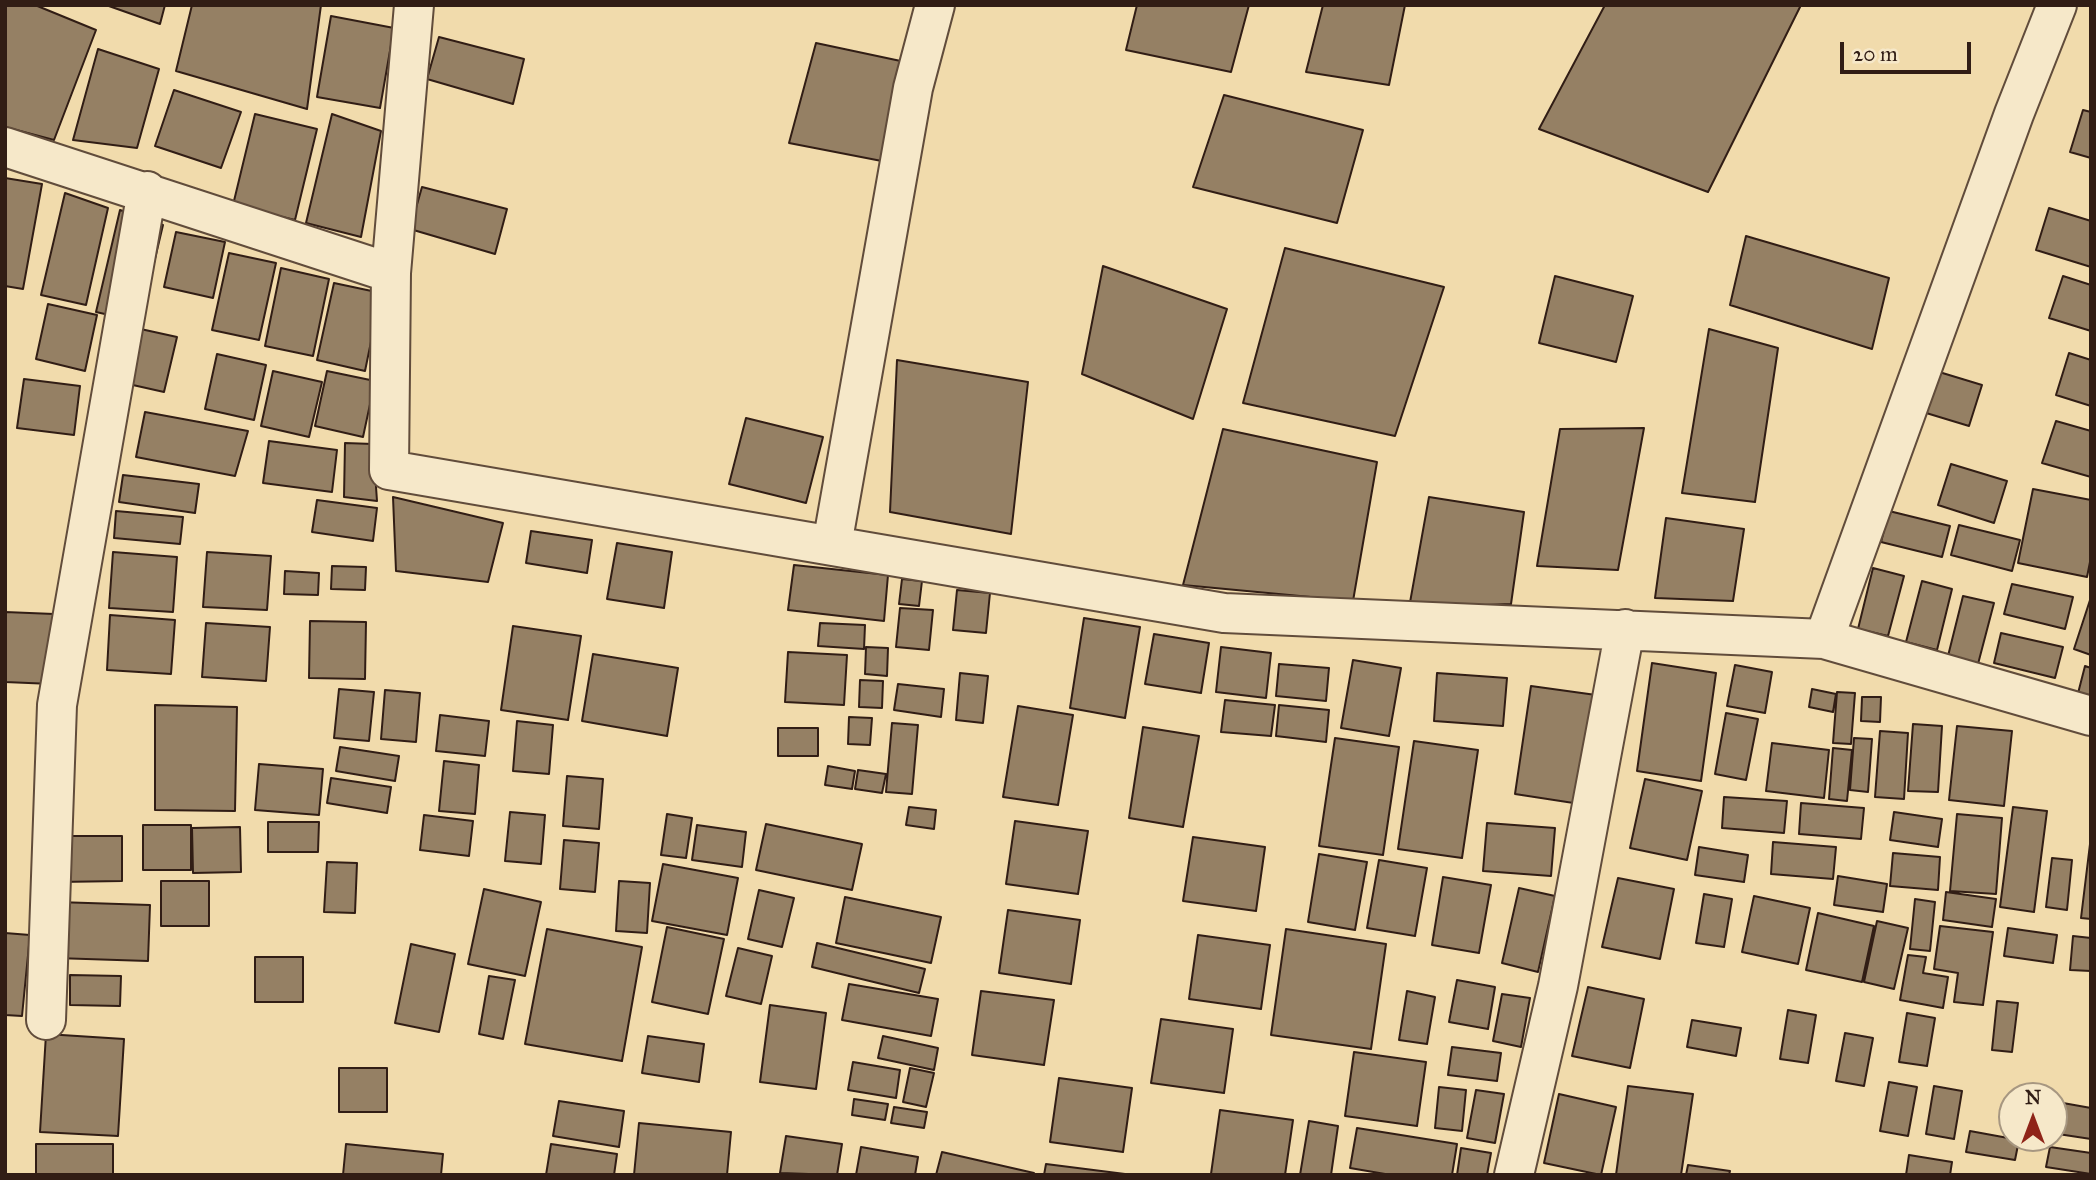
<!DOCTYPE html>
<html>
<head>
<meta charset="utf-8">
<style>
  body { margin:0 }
  #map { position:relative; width:2096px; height:1180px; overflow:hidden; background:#f1dbac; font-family:"IM FELL Great Primer",serif }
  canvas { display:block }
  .frame { position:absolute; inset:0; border:7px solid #311d15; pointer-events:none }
  .north { position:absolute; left:1998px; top:1082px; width:70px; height:70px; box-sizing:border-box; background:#f6e8c9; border:2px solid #a79781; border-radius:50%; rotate:0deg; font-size:19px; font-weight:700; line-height:28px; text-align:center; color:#311d15 }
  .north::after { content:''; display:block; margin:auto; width:24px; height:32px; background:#8f2418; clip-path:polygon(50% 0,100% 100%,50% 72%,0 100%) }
  .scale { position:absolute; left:1840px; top:42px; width:131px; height:32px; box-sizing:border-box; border:4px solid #311d15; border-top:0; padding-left:9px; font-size:21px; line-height:24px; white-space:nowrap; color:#311d15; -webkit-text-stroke:5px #f6e8c9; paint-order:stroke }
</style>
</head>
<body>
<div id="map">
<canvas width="2096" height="1180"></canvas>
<div class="frame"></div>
<div class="north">N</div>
<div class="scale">20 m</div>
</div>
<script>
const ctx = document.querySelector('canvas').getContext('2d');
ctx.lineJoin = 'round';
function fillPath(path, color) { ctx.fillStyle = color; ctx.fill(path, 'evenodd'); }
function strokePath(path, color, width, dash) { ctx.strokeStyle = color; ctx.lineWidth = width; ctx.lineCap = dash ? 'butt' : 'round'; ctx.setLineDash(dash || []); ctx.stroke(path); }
const building = new Path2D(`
  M6,5H35L96,30L54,140L5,127Z
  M106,5H165L160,24Z
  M192,5H321L307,109L176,71Z
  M1137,5H1249L1231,72L1126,50Z
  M1323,5H1405L1389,85L1306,72Z
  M1605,5H1801L1708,192L1539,129Z
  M331,16L394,28L380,108L317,97Z
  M439,37L524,59L513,104L427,79Z
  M816,43L910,63L892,163L789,143Z
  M98,49L159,69L137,148L73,140Z
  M174,90L241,112L221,168L155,146Z
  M1224,95L1363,130L1337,223L1193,187Z
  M2083,110L2091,112V158L2070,152Z
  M255,114L317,129L295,220L233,205Z
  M332,114L381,131L361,237L306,223Z
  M5,178L42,184L23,289L5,286Z
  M422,187L507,209L495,254L410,229Z
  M65,193L108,208L86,305L41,295Z
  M2049,208L2091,221V267L2036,250Z
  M120,210L163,225L140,322L96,312Z
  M176,232L225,242L213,298L164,287Z
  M1746,236L1889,278L1872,349L1730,305Z
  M1285,248L1444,287L1395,436L1243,403Z
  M229,253L276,263L259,340L212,330Z
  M1103,266L1227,309L1193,419L1082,374Z
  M281,268L329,279L313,356L265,346Z
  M1555,276L1633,296L1616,362L1539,343Z
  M2063,276L2091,285V331L2049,318Z
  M334,283L381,293L365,371L317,360Z
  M48,304L97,315L85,371L36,359Z
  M127,326L177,337L164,392L115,381Z
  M1709,329L1778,348L1755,502L1682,493Z
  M2069,353L2091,360V406L2056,395Z
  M217,354L266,365L254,420L205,409Z
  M897,360L1028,382L1011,534L890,512Z
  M1926,368L1982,385L1969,426L1913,409Z
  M273,371L322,382L309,437L261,426Z
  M327,371L375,381L363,437L315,426Z
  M24,379L80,386L74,435L17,428Z
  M145,412L248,431L235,476L136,457Z
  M746,418L823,437L806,503L729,484Z
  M2056,421L2091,431V477L2042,463Z
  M1644,428L1618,570L1537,566L1560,429Z
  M1223,429L1377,462L1353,601L1183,585Z
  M269,441L337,450L332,492L263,483Z
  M345,443L373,444L377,501L344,497Z
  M1951,464L2007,481L1994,523L1938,505Z
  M123,475L199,484L195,513L119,502Z
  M2033,489L2091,500V557L2087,577L2018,563Z
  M393,497L503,523L488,582L396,571Z
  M1429,497L1524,512L1511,604L1409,608Z
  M317,500L377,508L373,541L312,532Z
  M116,511L183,517L180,544L114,538Z
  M1889,511L1950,526L1942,557L1881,542Z
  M1666,518L1744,529L1733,601L1655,598Z
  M1959,525L2020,540L2012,571L1951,555Z
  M531,531L592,540L587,573L526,563Z
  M617,543L672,552L664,608L607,599Z
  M113,552L177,557L173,612L109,608Z
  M207,552L271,556L267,610L203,607Z
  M794,565L888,575L884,621L788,610Z
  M332,566L366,567L365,590L331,589Z
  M1873,568L1904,576L1888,636L1858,629Z
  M285,571L319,573L318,595L284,594Z
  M902,579L922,581L919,606L899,604Z
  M1922,581L1952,589L1937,650L1906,642Z
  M2012,584L2073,597L2065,629L2004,614Z
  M957,590L990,593L986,633L953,630Z
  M1963,596L1994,603L1978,664L1948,656Z
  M2091,597V655L2074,649Z
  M900,608L933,610L929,650L896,647Z
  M5,612L54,614L52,684L5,682Z
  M110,615L175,620L171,674L107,670Z
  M1084,618L1140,627L1125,718L1070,708Z
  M310,621L366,622L365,679L309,678Z
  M206,623L270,627L266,681L202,677Z
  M820,623L865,625L864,649L818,646Z
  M513,626L581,636L568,720L501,710Z
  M2001,633L2063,647L2055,678L1994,663Z
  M1154,634L1209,643L1201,693L1145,684Z
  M866,647L888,648L887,676L865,674Z
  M1221,647L1271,653L1266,698L1216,692Z
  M788,652L847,655L844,705L785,702Z
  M593,654L678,668L667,736L582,721Z
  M1353,660L1401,668L1389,736L1341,728Z
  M1652,663L1716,673L1701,781L1637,771Z
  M1279,664L1329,668L1326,701L1276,696Z
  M1735,665L1772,672L1765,713L1727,706Z
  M2085,666L2091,668V709L2075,705Z
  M960,673L988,676L983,723L956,720Z
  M1437,673L1507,678L1503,726L1434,721Z
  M860,680L883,681L882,708L859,707Z
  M898,684L944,689L941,717L894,710Z
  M1531,686L1596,695L1580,804L1515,794Z
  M339,689L374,692L369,741L334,738Z
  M1812,689L1836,694L1833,712L1809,707Z
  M385,690L420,693L416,742L381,739Z
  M1837,692L1855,693L1851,744L1833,743Z
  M1862,697H1881L1880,722L1861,721Z
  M1225,700L1275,705L1271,736L1221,732Z
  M155,705L237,707L235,811L155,810Z
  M1279,705L1329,710L1326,742L1276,736Z
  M1018,706L1073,715L1058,805L1003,797Z
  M1726,713L1758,719L1746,780L1715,774Z
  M440,715L489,721L485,756L436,751Z
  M849,717L872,718L870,745L848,744Z
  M517,721L553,725L549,774L513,771Z
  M892,723L918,725L912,794L886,792Z
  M1913,724L1942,726L1938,792L1908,791Z
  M1957,726L2012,731L2004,806L1949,800Z
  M1143,727L1199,736L1183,827L1129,818Z
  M778,728H818V756H778Z
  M1880,731L1908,733L1904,799L1875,797Z
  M1335,738L1399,747L1383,855L1319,846Z
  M1854,738L1872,739L1868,792L1850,790Z
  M1414,741L1478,750L1462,858L1398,849Z
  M1772,743L1829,750L1824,798L1766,791Z
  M340,747L399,756L395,781L336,771Z
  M1833,748L1852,750L1847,801L1829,799Z
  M444,761L479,765L475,814L439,811Z
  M259,764L323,769L319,815L255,810Z
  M828,766L855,771L852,789L825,785Z
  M858,770L886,774L882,793L855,789Z
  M567,776L603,779L599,829L563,826Z
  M331,778L391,787L387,813L327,803Z
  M1645,779L1702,791L1687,860L1630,848Z
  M1724,797L1787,801L1784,833L1722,828Z
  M1801,803L1864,808L1861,839L1799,834Z
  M909,807L936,810L934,829L906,825Z
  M2013,807L2047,811L2034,912L2000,907Z
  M510,812L545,815L541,864L505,861Z
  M1894,812L1942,819L1938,847L1890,840Z
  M667,814L692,818L686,858L661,855Z
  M1957,814L2002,818L1996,894L1950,891Z
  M424,815L473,821L469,856L420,850Z
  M1015,821L1088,831L1078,894L1006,884Z
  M268,822H319L318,852H268Z
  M1487,823L1555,828L1551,876L1483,871Z
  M766,824L862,844L852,890L756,870Z
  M143,825H191V870H143Z
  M697,825L746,832L742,867L692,860Z
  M240,827L241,872L193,873L192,828Z
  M58,836H122V881L58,882Z
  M1193,837L1265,847L1256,911L1183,901Z
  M564,840L599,843L595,892L560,889Z
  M1773,842L1836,847L1833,879L1771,874Z
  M2090,844L2091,845V919L2081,918Z
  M1699,847L1748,855L1744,882L1695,875Z
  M1893,853L1940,857L1938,890L1890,886Z
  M1319,854L1367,862L1355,930L1308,922Z
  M2052,858L2072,860L2067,910L2046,907Z
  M1379,860L1427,868L1415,936L1367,928Z
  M327,862L357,863L355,913L324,912Z
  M663,864L738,878L727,935L652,921Z
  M1838,876L1887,884L1883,912L1834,905Z
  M1443,877L1491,885L1479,953L1432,945Z
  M1618,878L1674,889L1660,959L1602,947Z
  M161,881H209V926H161Z
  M619,881L650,883L647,933L616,931Z
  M1519,888L1555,896L1538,972L1502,963Z
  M484,889L541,902L525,976L468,964Z
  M759,890L794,898L782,947L748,939Z
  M1946,892L1996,899L1992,927L1943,920Z
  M1704,894L1732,899L1724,947L1696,943Z
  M1754,896L1810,908L1798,964L1742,952Z
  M845,897L941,917L931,963L836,943Z
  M1915,899L1935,902L1930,951L1910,949Z
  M57,902L150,905L148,961L55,958Z
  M1008,910L1080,920L1071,984L999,973Z
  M1818,913L1874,926L1862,982L1806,970Z
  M1877,921L1908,928L1894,989L1864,982Z
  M1940,926L1993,932L1983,1005L1954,1002L1958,973L1934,969Z
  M667,927L724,939L708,1014L652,1002Z
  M2008,928L2057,935L2053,963L2004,956Z
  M547,929L642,947L622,1061L525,1044Z
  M1286,929L1386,944L1371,1049L1271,1035Z
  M5,933L30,935L22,1016L5,1015Z
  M1198,935L1270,945L1261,1009L1189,999Z
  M2073,936L2091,938V971L2070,970Z
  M817,943L925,969L919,993L812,967Z
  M411,944L455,954L439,1032L395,1023Z
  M738,948L772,956L761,1004L726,996Z
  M1908,955L1926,957L1923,973L1948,977L1943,1008L1900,1000Z
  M255,957H303V1002H255Z
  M70,975L121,976L120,1006L70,1005Z
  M489,976L515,980L503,1039L479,1034Z
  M1457,980L1495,987L1488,1029L1449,1022Z
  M849,984L938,999L931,1036L842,1020Z
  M1588,987L1644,999L1630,1068L1572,1056Z
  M981,991L1054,1000L1044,1065L972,1055Z
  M1407,991L1435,997L1427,1044L1399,1040Z
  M1502,994L1530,998L1521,1047L1493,1041Z
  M1997,1001L2018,1003L2012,1052L1992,1050Z
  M770,1005L826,1013L816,1089L760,1082Z
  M1788,1010L1816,1015L1808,1063L1780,1059Z
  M1907,1013L1935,1018L1927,1066L1899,1062Z
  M1161,1019L1233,1029L1224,1093L1151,1083Z
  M1692,1020L1741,1028L1736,1056L1687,1047Z
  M1845,1033L1873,1038L1864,1086L1836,1081Z
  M46,1034L124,1039L118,1136L40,1132Z
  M648,1036L704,1044L699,1082L642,1073Z
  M883,1036L938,1048L934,1070L878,1058Z
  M1452,1047L1501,1053L1497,1081L1448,1075Z
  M1354,1052L1426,1062L1417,1126L1345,1116Z
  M853,1062L900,1070L896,1098L848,1090Z
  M339,1068H387V1112H339Z
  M910,1068L934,1073L926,1107L903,1102Z
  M1059,1078L1132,1088L1123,1152L1050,1142Z
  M1889,1082L1917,1087L1908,1136L1880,1131Z
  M1628,1086L1693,1094L1681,1175H1616Z
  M1934,1086L1962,1091L1954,1139L1926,1134Z
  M1439,1087L1466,1090L1462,1131L1435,1128Z
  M1476,1090L1504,1094L1495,1143L1467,1138Z
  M1559,1094L1616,1107L1601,1175L1544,1163Z
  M854,1099L888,1104L885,1120L852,1115Z
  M559,1101L624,1111L619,1147L553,1136Z
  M2063,1103L2091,1108V1139L2058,1134Z
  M894,1107L927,1112L924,1128L891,1123Z
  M1220,1110L1293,1120L1285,1175L1211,1174Z
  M1309,1121L1338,1126L1331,1175H1300Z
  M639,1123L731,1132L727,1175H634Z
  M1357,1128L1457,1144L1452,1175H1391L1350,1168Z
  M1970,1131L2019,1140L2015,1160L1966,1152Z
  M786,1136L842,1144L837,1175L780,1173Z
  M36,1144H113V1175H36Z
  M346,1144L443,1154L441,1175H343Z
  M551,1144L617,1154L614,1175H546Z
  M861,1147L918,1157L915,1175H856Z
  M2050,1147L2091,1153V1174L2046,1167Z
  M1461,1148L1491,1153L1487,1175H1457Z
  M942,1152L1034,1173L1033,1175H936Z
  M1909,1155L1952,1162L1950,1175H1906Z
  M1046,1164L1125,1174L1124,1175H1044Z
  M1688,1165L1730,1171L1729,1175H1686Z`);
const minor = new Path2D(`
  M414,5L391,273L389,470L1224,613L1824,639L2091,716
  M5,147L391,273
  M832,545L913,88L935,5
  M1824,639L2014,114L2057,5
  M46,1020L57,705L147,191
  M1514,1175L1558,986L1625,629`);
fillPath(building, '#958064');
strokePath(building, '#311d15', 2);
strokePath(minor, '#614c3b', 42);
strokePath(minor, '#f6e8c9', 38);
</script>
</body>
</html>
